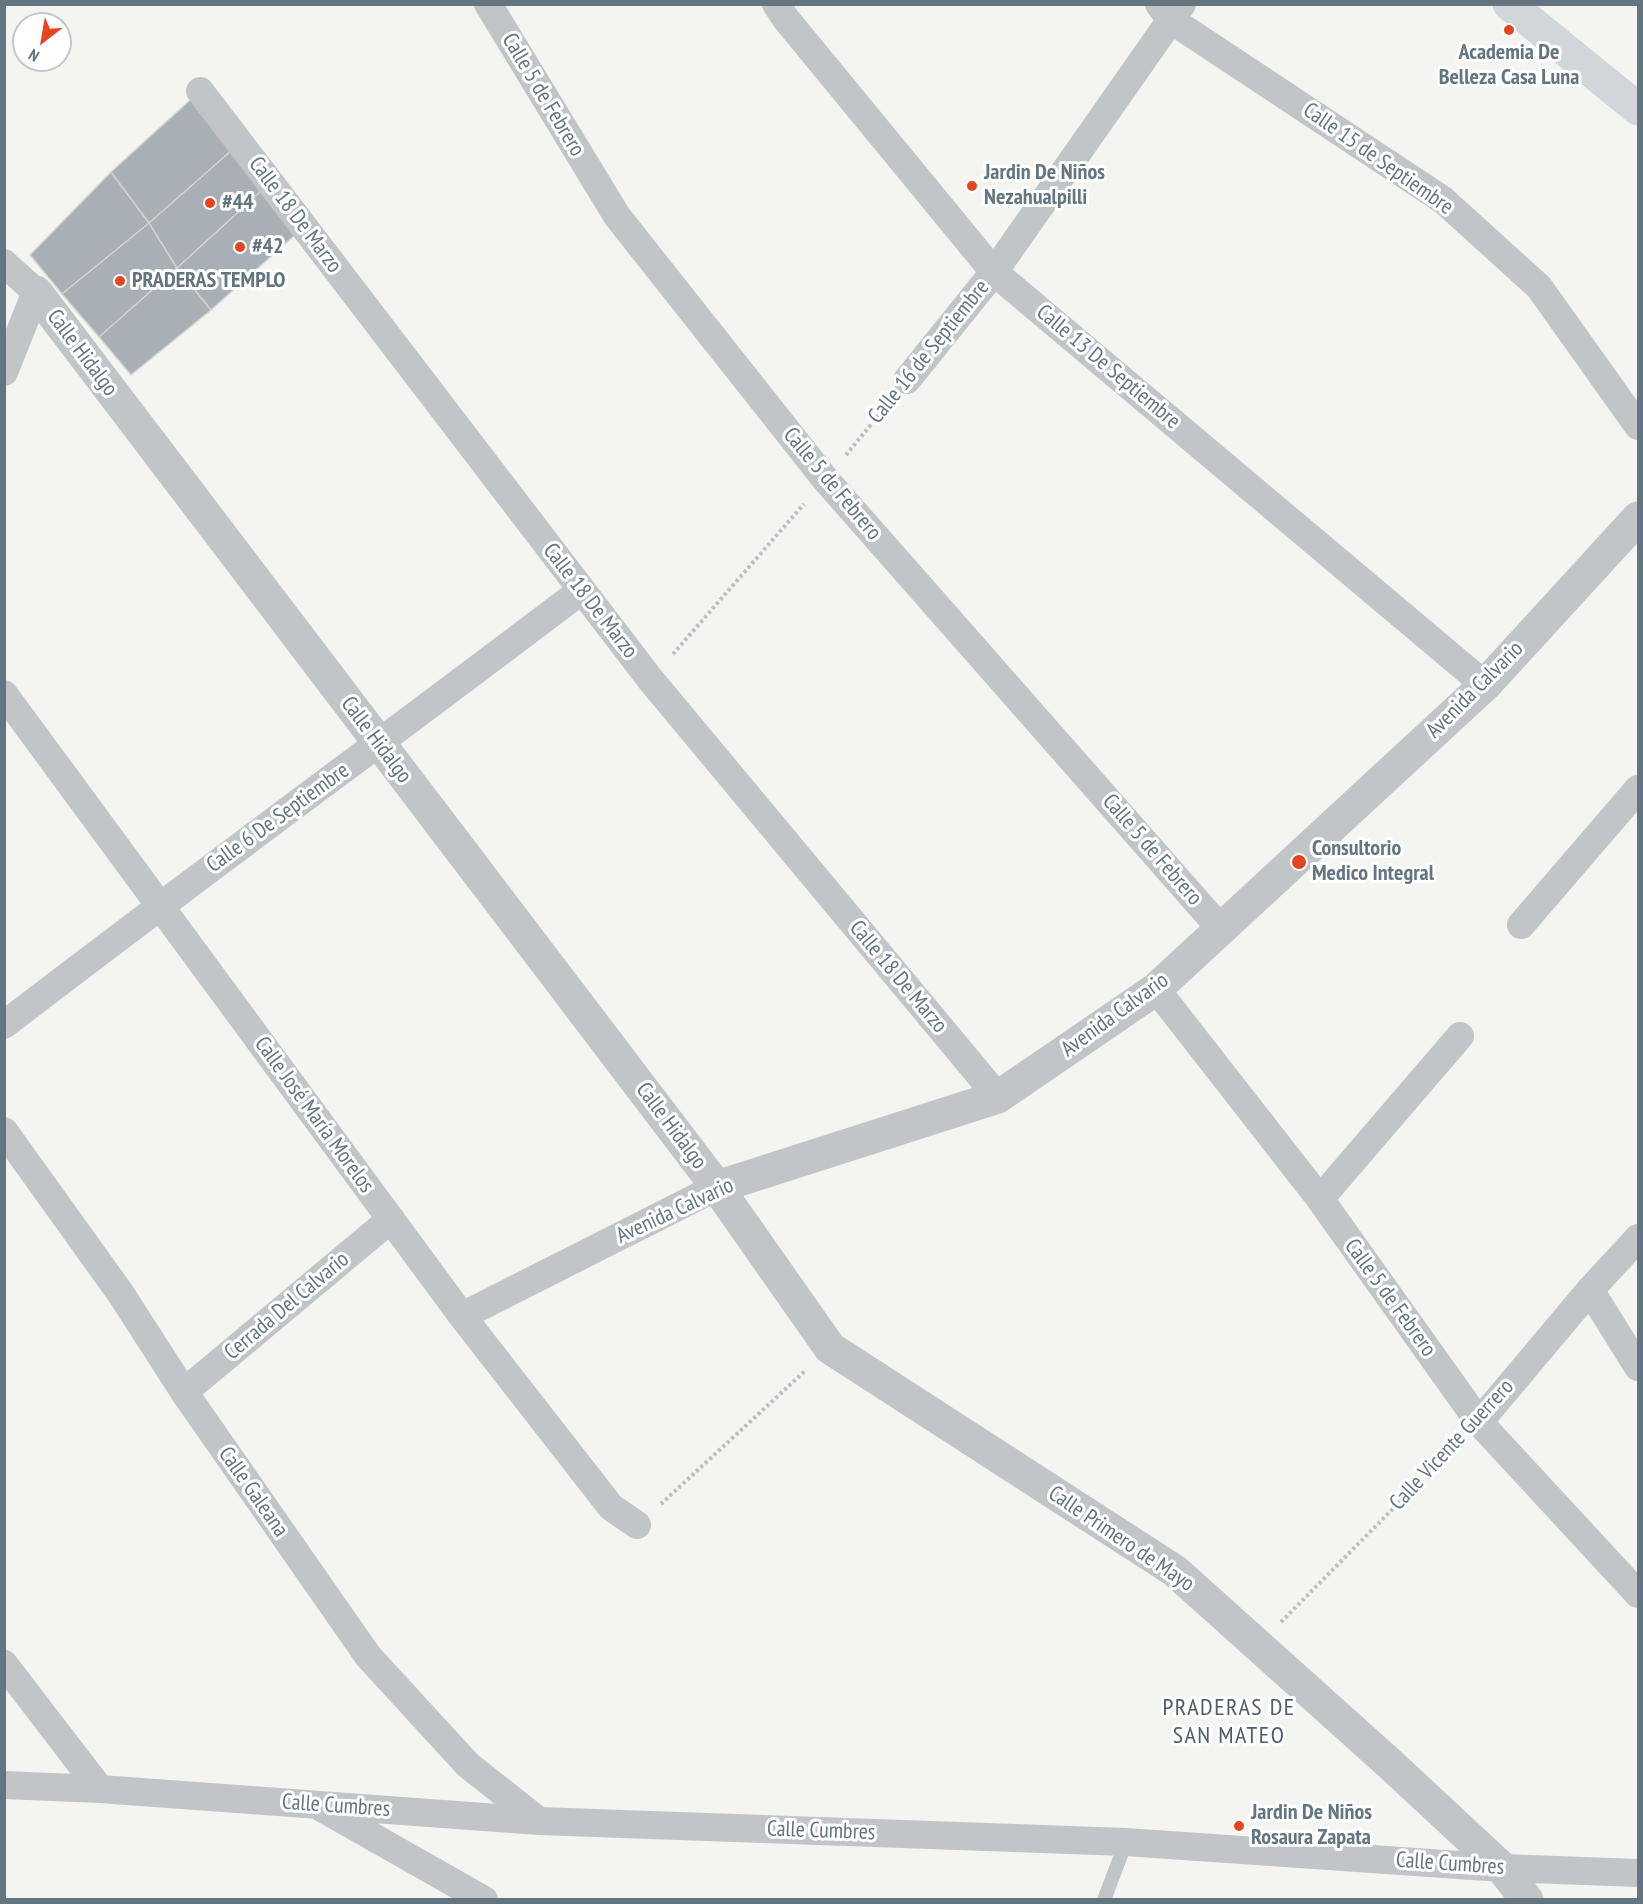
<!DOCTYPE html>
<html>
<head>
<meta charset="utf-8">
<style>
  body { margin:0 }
  #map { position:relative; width:1643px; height:1904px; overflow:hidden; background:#f4f4f0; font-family:"PT Sans Narrow",sans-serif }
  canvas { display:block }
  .frame { position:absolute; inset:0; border:6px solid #637581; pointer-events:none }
  .north { position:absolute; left:12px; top:12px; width:60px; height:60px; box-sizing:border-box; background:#fff; border:2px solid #c1c8cd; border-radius:50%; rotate:211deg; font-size:16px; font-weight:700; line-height:24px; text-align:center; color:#637581 }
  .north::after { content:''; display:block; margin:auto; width:21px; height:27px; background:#e44520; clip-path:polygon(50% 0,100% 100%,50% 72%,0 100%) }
</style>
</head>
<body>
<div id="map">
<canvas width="1643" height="1904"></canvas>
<div class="frame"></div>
<div class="north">N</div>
</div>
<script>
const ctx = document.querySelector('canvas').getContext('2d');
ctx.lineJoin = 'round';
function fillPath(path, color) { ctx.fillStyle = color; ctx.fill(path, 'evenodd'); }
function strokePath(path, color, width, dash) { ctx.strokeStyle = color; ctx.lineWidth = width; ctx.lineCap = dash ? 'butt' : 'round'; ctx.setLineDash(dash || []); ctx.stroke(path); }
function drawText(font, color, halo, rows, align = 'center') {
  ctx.font = font + ' "PT Sans Narrow",sans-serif'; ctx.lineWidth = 6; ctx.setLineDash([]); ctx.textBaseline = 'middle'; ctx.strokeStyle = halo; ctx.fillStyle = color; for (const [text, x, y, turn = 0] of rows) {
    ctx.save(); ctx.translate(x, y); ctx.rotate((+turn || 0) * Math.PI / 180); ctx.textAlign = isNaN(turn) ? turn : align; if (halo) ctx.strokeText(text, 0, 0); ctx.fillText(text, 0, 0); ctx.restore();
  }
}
const building = new Path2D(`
  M200,91L240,143L149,223L111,172Z
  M240,143L270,183L177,268L149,223Z
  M111,172L149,223L62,294L30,255Z
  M270,183L304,227L211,310L177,268Z
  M149,223L177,268L99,337L62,294Z
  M177,268L211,310L131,375L99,337Z`);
const path = new Path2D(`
  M846,455L887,405
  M673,654L804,504
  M661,1504L805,1371
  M1281,1622L1457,1444`);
const service = new Path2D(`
  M1104,1900L1126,1842`);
const minor = new Path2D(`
  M488,4L617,216L826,480L1221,929
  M776,4L786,19L994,272L1485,685
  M1159,4L1171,20L1443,200L1539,287L1638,426
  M200,91L650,679L998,1097
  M4,263L36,292L4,372
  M907,380L994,272L1182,4
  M4,694L462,1316L611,1507L637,1525
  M1521,925L1638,789
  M1156,989L1320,1199L1479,1422L1638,1594
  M4,1025C195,878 390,736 582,590
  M4,1131L121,1294L184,1392L368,1656L468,1765L539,1821
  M1320,1199L1460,1036
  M1590,1290L1638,1367
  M462,1316L717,1187
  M184,1392L391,1219
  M1479,1422L1590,1290L1638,1238
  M4,1664L100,1789
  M4,1785L100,1789L539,1821L1126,1842L1502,1868L1638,1873
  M322,1808L484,1900`);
const tertiary = new Path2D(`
  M36,292L717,1187L830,1348L1175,1571L1389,1763L1502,1868L1527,1900
  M717,1187L998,1097L1156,989L1485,685L1638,518`);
const primary = new Path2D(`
  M1509,4L1638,109`);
const markers = [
  [1509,30,6,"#e44520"],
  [972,186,6,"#e44520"],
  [210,203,6,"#e44520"],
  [240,247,6,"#e44520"],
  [120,281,6,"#e44520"],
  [1299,862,8,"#e44520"],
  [1239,1826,6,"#e44520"]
];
const poiNames = [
  ["Academia De",1509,53,"center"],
  ["Belleza Casa Luna",1509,78,"center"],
  ["Jardin De Niños",984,173],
  ["Nezahualpilli",984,198],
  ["#44",222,203],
  ["#42",252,247],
  ["PRADERAS TEMPLO",132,281],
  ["Consultorio",1312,849],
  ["Medico Integral",1312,874],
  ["Jardin De Niños",1251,1813],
  ["Rosaura Zapata",1251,1838]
];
const streetNames = [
  ["Calle 5 de Febrero",543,95,59],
  ["Calle 15 de Septiembre",1378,159,35],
  ["Calle 18 De Marzo",295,215,53],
  ["Calle 16 de Septiembre",929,352,-51],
  ["Calle Hidalgo",82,353,53],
  ["Calle 13 De Septiembre",1108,367,40],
  ["Calle 5 de Febrero",832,484,50],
  ["Calle 18 De Marzo",590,601,52],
  ["Avenida Calvario",1475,690,-45],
  ["Calle Hidalgo",376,740,53],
  ["Calle 6 De Septiembre",278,818,-36],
  ["Calle 5 de Febrero",1152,850,49],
  ["Calle 18 De Marzo",898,977,50],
  ["Avenida Calvario",1115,1015,-36],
  ["Calle José María Morelos",314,1115,54],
  ["Calle Hidalgo",671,1126,53],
  ["Avenida Calvario",675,1211,-25],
  ["Calle 5 de Febrero",1390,1298,54],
  ["Cerrada Del Calvario",287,1306,-40],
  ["Calle Vicente Guerrero",1452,1445,-47],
  ["Calle Galeana",253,1492,55],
  ["Calle Primero de Mayo",1121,1539,34],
  ["Calle Cumbres",336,1806,4],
  ["Calle Cumbres",821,1831,2],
  ["Calle Cumbres",1450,1864,4]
];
const neighbourhoodNames = [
  ["PRADERAS DE",1229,1708],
  ["SAN MATEO",1229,1736]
];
fillPath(building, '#a8b0b5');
strokePath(building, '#d5d5d3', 1.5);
strokePath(path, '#bbbdbf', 4, [3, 3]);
strokePath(service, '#c1c5c8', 14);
strokePath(minor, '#c1c5c8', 28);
strokePath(tertiary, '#c1c5c8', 33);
strokePath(primary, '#d1d6da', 33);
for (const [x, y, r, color] of markers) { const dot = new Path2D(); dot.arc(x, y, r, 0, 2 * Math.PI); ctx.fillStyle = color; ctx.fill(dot); strokePath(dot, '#fff', 2); }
drawText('bold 22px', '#637581', '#fff', poiNames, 'left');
drawText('22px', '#637581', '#fff', streetNames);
ctx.letterSpacing = '1.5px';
drawText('24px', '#515e66', '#fff', neighbourhoodNames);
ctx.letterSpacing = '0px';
</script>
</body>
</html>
